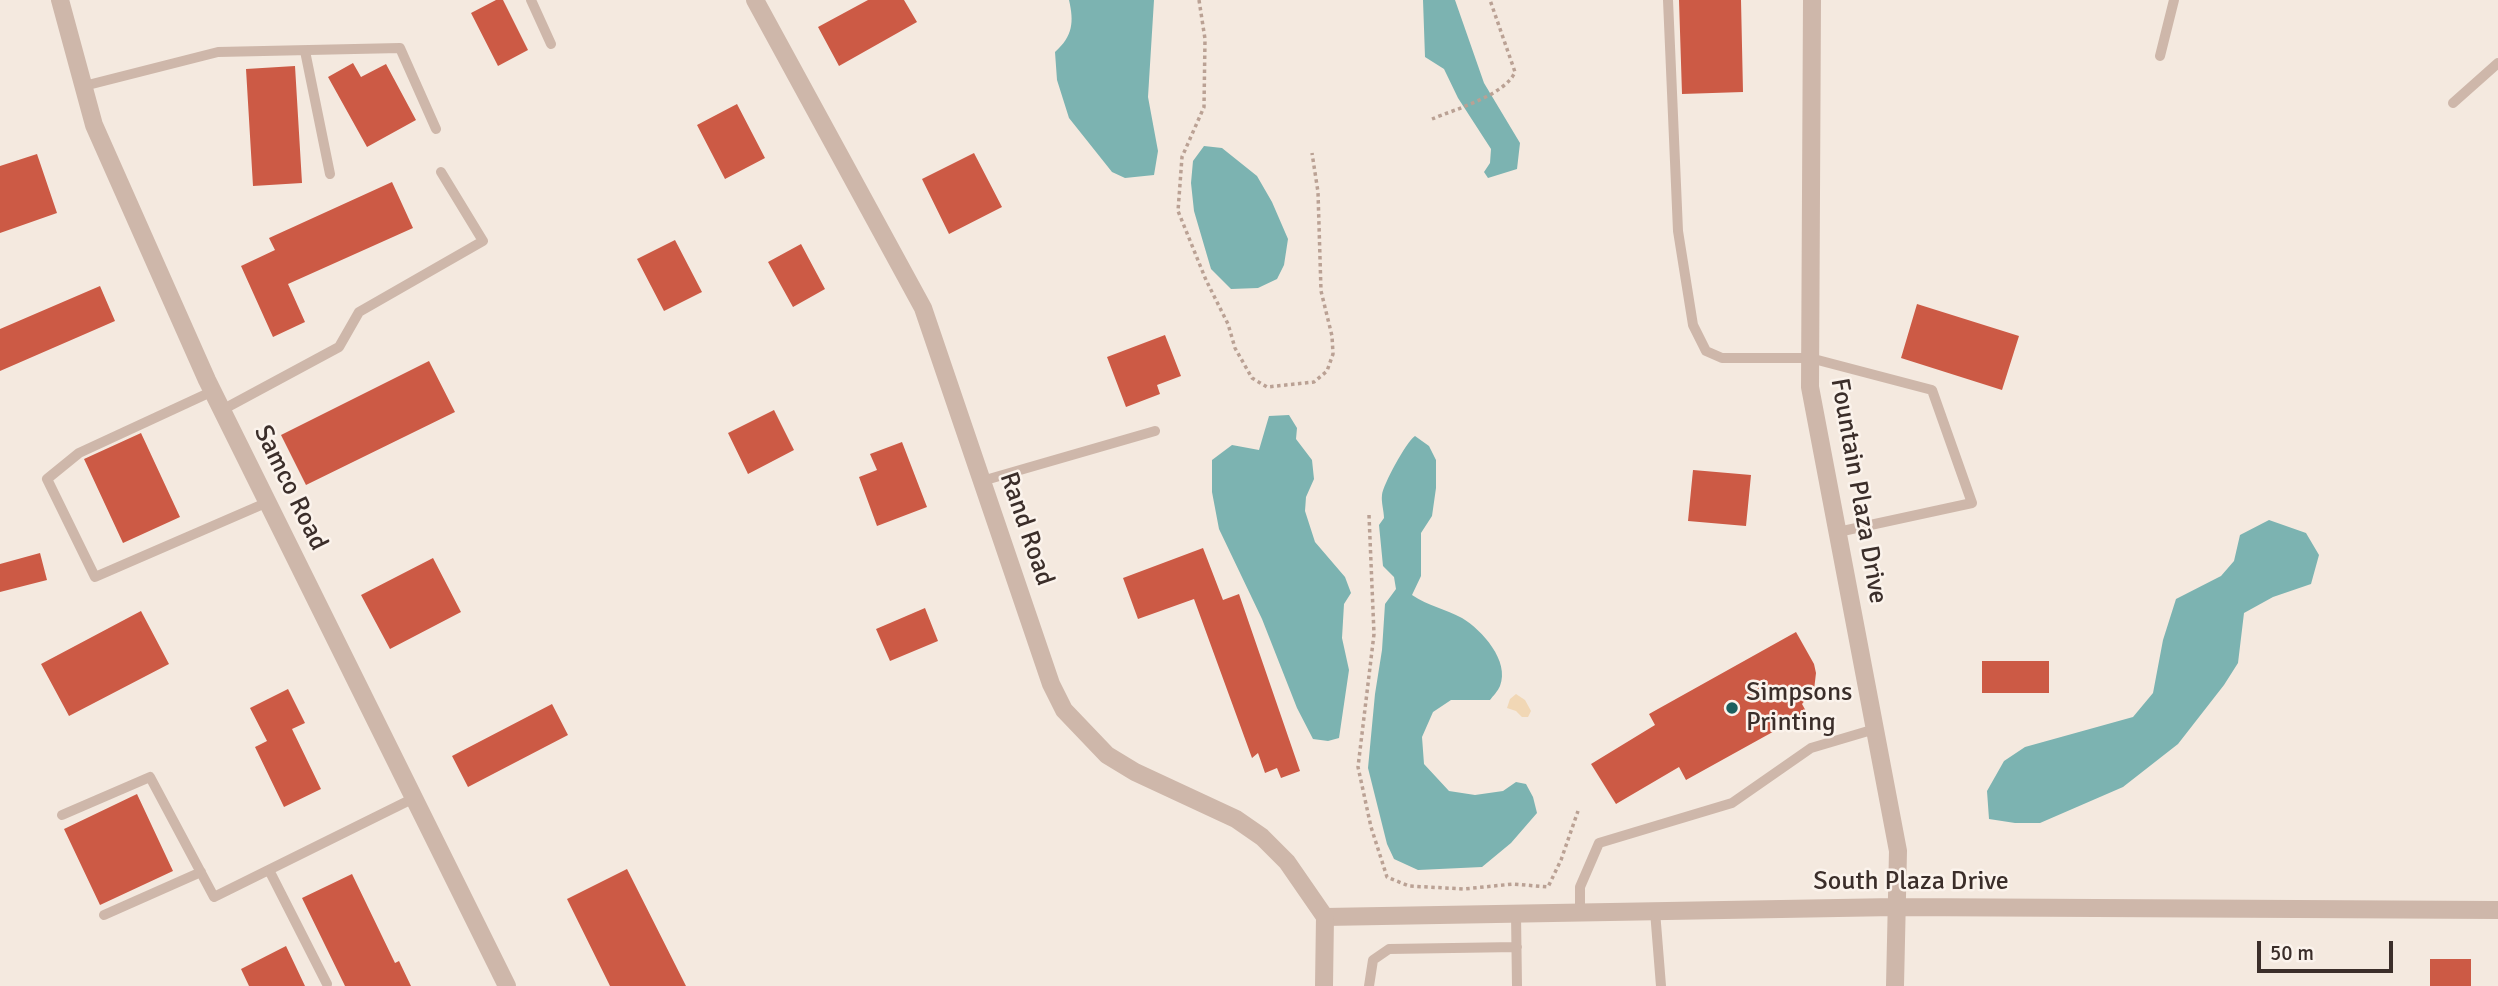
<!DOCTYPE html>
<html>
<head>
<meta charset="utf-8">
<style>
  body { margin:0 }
  #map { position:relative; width:2498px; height:986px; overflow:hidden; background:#f4e9df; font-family:Signika,sans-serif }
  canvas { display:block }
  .scale { position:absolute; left:2257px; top:941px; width:136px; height:32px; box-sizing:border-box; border:4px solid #3b2e2a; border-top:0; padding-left:9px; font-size:21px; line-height:24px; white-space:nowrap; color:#3b2e2a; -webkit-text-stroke:5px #fbf3ec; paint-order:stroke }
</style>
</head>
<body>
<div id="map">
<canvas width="2498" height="986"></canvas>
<div class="scale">50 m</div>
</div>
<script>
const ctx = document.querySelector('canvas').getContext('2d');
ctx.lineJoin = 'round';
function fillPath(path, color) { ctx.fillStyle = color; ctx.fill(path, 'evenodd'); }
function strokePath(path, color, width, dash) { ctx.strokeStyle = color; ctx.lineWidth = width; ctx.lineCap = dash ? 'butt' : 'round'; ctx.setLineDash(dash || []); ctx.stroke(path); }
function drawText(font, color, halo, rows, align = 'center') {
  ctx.font = font + ' Signika,sans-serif'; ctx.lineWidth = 5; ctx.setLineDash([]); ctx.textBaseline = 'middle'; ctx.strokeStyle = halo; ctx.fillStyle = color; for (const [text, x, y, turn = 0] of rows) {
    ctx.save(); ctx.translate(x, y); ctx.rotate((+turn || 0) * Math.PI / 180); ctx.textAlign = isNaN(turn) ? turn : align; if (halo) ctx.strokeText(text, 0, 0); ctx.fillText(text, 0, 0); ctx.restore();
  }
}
const sand = new Path2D(`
  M1516,694L1525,700L1531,711L1528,717H1522L1516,711L1507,708L1510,699Z`);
const water = new Path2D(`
  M1069,0H1154L1148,97L1158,151L1154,175L1125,178L1112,172L1069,118L1057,80L1055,52C1073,36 1074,22 1069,0Z
  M1423,0H1455L1484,83L1520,143L1517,169L1488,178L1484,172L1490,163L1491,149L1458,98L1444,69L1425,57Z
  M1204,146L1222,148L1257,176L1272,202L1288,239L1284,265L1277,279L1258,288L1231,289L1211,269L1194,211L1191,183L1193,161Z
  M1289,415L1297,428L1296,439L1312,460L1314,479L1306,497L1305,511L1315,542L1345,577L1351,593L1344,604L1342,638L1349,670L1339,738L1328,741L1313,739L1297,708L1262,619L1219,529L1212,492V460L1232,445L1259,450L1269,416Z
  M1415,436L1429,446L1436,460V488L1432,516L1421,533V576L1412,595C1428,606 1446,609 1462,618C1482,630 1510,661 1500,686C1498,691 1493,696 1490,700H1451L1433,712L1422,737L1424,764L1449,791L1475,795L1503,791L1516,782L1526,784L1533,797L1537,813L1511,843L1482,867L1418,870L1394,859L1387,844L1368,768L1375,694L1382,650L1385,604L1396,589L1394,577L1383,566L1379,525L1384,518C1384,511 1381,502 1382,495C1383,485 1406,442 1415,436Z
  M2269,520L2306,533L2319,555L2311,584L2273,597L2244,613L2238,663L2224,685L2178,744L2123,787L2040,823H2015L1989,819L1987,791L2004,761L2025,747L2133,717L2153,693L2163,640L2176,599L2221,576L2234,561L2240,535Z`);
const building = new Path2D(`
  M496,0H503L528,50L498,66L471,13Z
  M868,0H904L917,22L839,66L818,27Z
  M1679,0H1741L1743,92L1682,94Z
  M353,63L361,77L386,64L416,120L367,147L328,77Z
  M295,66L302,183L253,186L246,69Z
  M737,104L765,158L725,179L697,125Z
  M974,153L1002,207L949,234L922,179Z
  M37,154L57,213L0,233V166Z
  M392,182L413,228L288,284L305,322L273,337L241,266L275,250L269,238Z
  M675,240L702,292L664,311L637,259Z
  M801,244L825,289L793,307L768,262Z
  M100,286L115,321L0,371V329Z
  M1917,304L2019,336L2002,390L1901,358Z
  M1165,335L1181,376L1157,385L1160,394L1126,407L1107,357Z
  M429,361L455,412L306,485L281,435Z
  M774,410L794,450L748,474L728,433Z
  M141,433L180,517L123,543L84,459Z
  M902,442L927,507L877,526L859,477L877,470L870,454Z
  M1693,470L1751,475L1746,526L1688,521Z
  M1203,548L1223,600L1239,594L1300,771L1281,778L1277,768L1265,773L1258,753L1252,758L1194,599L1138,619L1123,578Z
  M40,553L47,580L0,592V564Z
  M433,558L461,612L390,649L361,595Z
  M925,608L938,641L890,661L876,629Z
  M141,611L169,664L69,716L41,664Z
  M1796,632L1814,664L1816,673L1814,690L1802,704L1807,713L1686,780L1679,767L1616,804L1591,764L1655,725L1649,714Z
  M1982,661H2049V693H1982Z
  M288,689L305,723L292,729L321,789L284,807L255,747L267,741L250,708Z
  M552,704L568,735L468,787L452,756Z
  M137,794L173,871L100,905L64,829Z
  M627,869L686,986H610L567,899Z
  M352,874L395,963L399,961L411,986H345L302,898Z
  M286,946L305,986H249L241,969Z
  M2430,959H2471V986H2430Z`);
const path = new Path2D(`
  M1199,0L1205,39L1204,107L1182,157L1178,211L1206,280L1228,324L1235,348L1252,378L1267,387L1314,382L1327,371L1333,354L1332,336L1321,291L1318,192L1312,153
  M1432,119C1456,109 1505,95 1515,72L1490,0
  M1369,515L1374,634L1358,767L1371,827L1387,877L1409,886L1464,889L1513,884L1548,887L1561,860L1578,811`);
const service = new Path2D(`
  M531,0L551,44
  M1668,0L1678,231L1693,325L1706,351L1722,358H1810L1932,390L1972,503L1838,532
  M305,51L330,174
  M2160,56L2174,0
  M84,86L218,52L400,48L436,129
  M2453,103L2498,63
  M213,391L79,453L47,479L95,577L268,502
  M222,410L339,347L359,312L483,241L441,172
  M982,481L1155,431
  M62,815L150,777L214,897L414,798
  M269,870L327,984
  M1655,911L1661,986
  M1580,913V887L1599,843L1732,803L1811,748L1875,729
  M1516,914L1517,986
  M104,915L201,872
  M1369,986L1373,960L1389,949L1517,947`);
const minor = new Path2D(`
  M60,0L94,125L207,380L507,986
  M1812,0L1810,387L1898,851L1895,986
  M1325,917L1895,907L2498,910`);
const tertiary = new Path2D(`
  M755,0L923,308L1051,684L1064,710L1107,755L1135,772L1236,819L1262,837L1287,862L1325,917L1324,986`);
const markers = [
  [1732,708,7,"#1c5f5e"]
];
const streetNames = [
  ["Samco Road",290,488,64],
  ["Fountain Plaza Drive",1858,491,80],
  ["Rand Road",1026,529,71],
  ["South Plaza Drive",1911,882]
];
const poiNames = [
  ["Simpsons",1746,693],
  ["Printing",1746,723]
];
fillPath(sand, '#f1d7b5');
fillPath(water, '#7cb3b1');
fillPath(building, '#cc5a45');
strokePath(path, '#baa194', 3.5, [3.5, 3.5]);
strokePath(service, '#ceb7aa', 10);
strokePath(minor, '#ceb7aa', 18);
strokePath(tertiary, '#ceb7aa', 18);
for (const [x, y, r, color] of markers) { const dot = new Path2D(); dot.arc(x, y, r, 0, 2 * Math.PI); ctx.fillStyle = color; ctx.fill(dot); strokePath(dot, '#fbf3ec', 2.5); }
drawText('26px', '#3b2e2a', '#fbf3ec', streetNames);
drawText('26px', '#3b2e2a', '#fbf3ec', poiNames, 'left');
</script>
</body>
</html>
